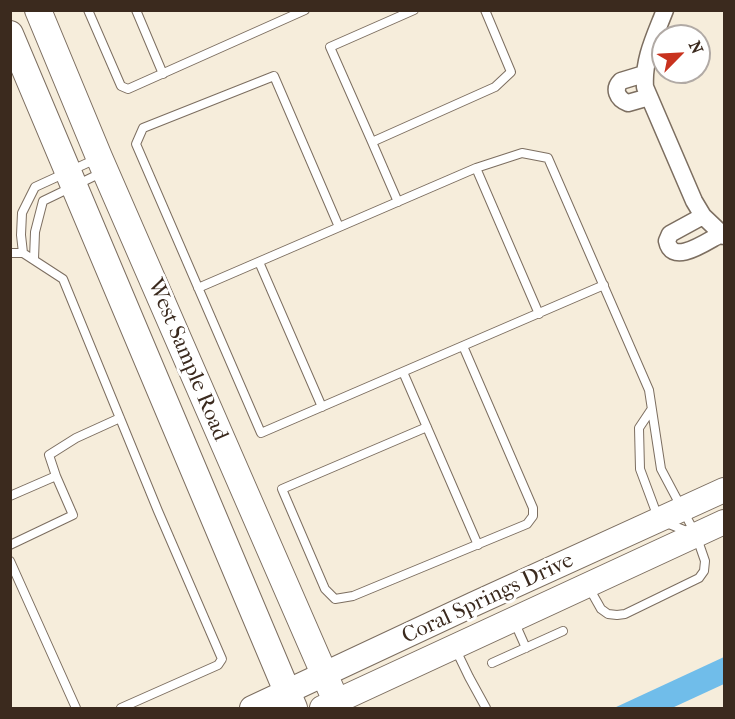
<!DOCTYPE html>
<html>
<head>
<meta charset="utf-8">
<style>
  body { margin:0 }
  #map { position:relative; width:735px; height:719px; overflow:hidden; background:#f6eddb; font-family:"IM FELL French Canon",serif }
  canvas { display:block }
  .frame { position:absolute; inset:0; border:12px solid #3b2a1e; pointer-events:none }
  .north { position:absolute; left:651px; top:24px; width:60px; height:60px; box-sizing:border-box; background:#fff; border:2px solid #b1aaa5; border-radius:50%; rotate:66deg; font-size:16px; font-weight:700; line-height:24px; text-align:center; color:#3b2a1e }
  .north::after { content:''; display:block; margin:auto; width:21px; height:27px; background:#c8321e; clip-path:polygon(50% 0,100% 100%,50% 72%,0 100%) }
</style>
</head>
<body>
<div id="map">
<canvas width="735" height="719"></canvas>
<div class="frame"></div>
<div class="north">N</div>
</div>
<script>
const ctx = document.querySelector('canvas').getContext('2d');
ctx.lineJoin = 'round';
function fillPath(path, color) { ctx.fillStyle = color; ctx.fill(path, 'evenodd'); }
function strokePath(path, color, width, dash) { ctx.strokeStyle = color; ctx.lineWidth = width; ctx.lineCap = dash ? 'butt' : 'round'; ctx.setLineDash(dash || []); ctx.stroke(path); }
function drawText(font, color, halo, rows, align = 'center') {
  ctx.font = font + ' "IM FELL French Canon",serif'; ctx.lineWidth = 6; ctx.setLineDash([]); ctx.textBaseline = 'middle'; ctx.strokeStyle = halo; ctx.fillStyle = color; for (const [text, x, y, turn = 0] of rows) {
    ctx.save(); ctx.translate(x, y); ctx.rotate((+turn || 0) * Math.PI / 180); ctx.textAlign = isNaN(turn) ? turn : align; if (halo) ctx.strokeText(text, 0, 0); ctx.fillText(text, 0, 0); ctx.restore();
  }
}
const water = new Path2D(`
  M724,657V684L672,708H614Z`);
const service = new Path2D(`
  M88,10L121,86L128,89L305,10
  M136,10L163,74
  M414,10L330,47L372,142L495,87L511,72L485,10
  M372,142L398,202
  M476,168L539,314
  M339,227L274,76L143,128L136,144L261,433L604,285
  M10,253H23L63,279L158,511L222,659L218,665L121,708
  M23,253L21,235L22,213L35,187L96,159
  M34,259L35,232L43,201L103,172
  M259,262L322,407
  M198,288L476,168L522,153L548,158L649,390L661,469L696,535L705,561L704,571L699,578L625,614L617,615L608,614L601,609L588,586
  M403,372L478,545
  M651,410L639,428L640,469L659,520L689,532
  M427,427L282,489L325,589L335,599L353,596L527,524L533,516V508L463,346
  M10,496L56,476L49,455L76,438L120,418
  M10,545L73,515L56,476
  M10,561L76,708
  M514,621L526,648
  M455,648L469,677L486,708
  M492,663L563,631`);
const minor = new Path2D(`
  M665,10C655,36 643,59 645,87L694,201L703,216L724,236
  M644,74L621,81C613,89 617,99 628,103L649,97
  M703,216L670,234L667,241C672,267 707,241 721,234`);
const secondary = new Path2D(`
  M252,708L474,604L724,490
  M322,708L724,522`);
const primary = new Path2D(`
  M38,10L99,157L339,708
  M10,34L294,708`);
const streetNames = [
  ["West Sample Road",187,360,67],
  ["Coral Springs Drive",488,599,-25]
];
fillPath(water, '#70bdea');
strokePath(service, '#7c6e60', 10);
strokePath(minor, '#7c6e60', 19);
strokePath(secondary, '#7c6e60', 26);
strokePath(primary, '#7c6e60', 28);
strokePath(service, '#fff', 8);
strokePath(minor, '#fff', 16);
strokePath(secondary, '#fff', 24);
strokePath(primary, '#fff', 26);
drawText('22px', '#3b2a1e', '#fff', streetNames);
</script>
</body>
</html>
